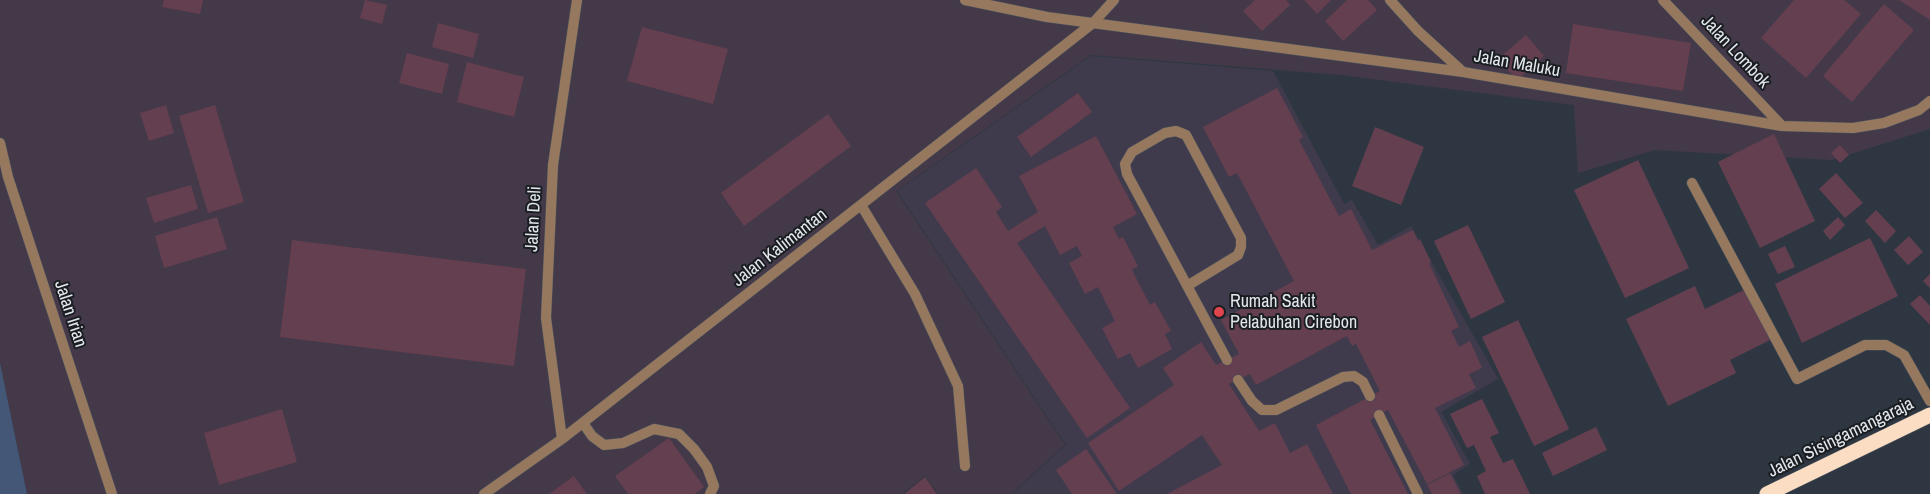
<!DOCTYPE html>
<html>
<head>
<meta charset="utf-8">
<style>
  body { margin:0 }
  canvas { display:block; background:#2e3741 }
</style>
</head>
<body>
<canvas width="1930" height="494"></canvas>
<script>
const ctx = document.querySelector('canvas').getContext('2d');
ctx.lineJoin = 'round';
function fillPath(path, color) { ctx.fillStyle = color; ctx.fill(path, 'evenodd'); }
function strokePath(path, color, width, dash) { ctx.strokeStyle = color; ctx.lineWidth = width; ctx.lineCap = dash ? 'butt' : 'round'; ctx.setLineDash(dash || []); ctx.stroke(path); }
function drawText(font, color, halo, rows, align = 'center') {
  ctx.font = font + ' "Archivo Narrow",sans-serif'; ctx.lineWidth = 4; ctx.setLineDash([]); ctx.textBaseline = 'middle'; ctx.strokeStyle = halo; ctx.fillStyle = color; for (const [text, x, y, turn = 0] of rows) {
    ctx.save(); ctx.translate(x, y); ctx.rotate((+turn || 0) * Math.PI / 180); ctx.textAlign = isNaN(turn) ? turn : align; if (halo) ctx.strokeText(text, 0, 0); ctx.fillText(text, 0, 0); ctx.restore();
  }
}
const industrial = new Path2D(`
  M0,0H1930V129L1832,160L1655,150L1578,173L1574,105L1341,75L1091,55L896,191L1065,445L1011,494H938L925,476L902,494H27L0,363Z`);
const medical = new Path2D(`
  M1091,56L1273,71L1344,204L1352,200L1378,245L1411,226L1498,379L1441,412L1470,464L1453,475L1463,494H1012L1066,445L897,191Z`);
const water = new Path2D(`
  M0,363L27,494H0Z`);
const building = new Path2D(`
  M164,0H203L200,14L162,7Z
  M365,0L387,5L382,24L360,18Z
  M1255,0H1286L1290,5L1262,31L1243,11Z
  M1304,0H1331L1317,14Z
  M1347,0H1368L1377,10L1343,41L1325,21Z
  M1794,0H1844L1861,14L1806,78L1761,38Z
  M1899,0H1930V20Z
  M1884,4L1914,30L1852,102L1823,76Z
  M438,23L479,34L473,58L432,47Z
  M1573,24L1691,43L1683,91L1566,73Z
  M642,27L728,49L713,104L627,81Z
  M1526,35L1544,56L1517,80L1498,59Z
  M407,53L449,64L442,94L399,83Z
  M467,62L524,77L514,117L457,102Z
  M1277,88L1303,137L1299,140L1339,216L1351,209L1372,250L1413,230L1418,241L1420,239L1431,262L1429,263L1459,327L1451,331L1459,347L1470,341L1482,368L1469,374L1476,388L1435,408L1464,465L1427,484L1388,410L1370,420L1408,494H1351L1316,425L1380,391L1356,344L1352,346L1347,336L1256,385L1250,374L1229,384L1259,431L1275,423L1290,453L1307,444L1333,494H1167L1222,465L1202,435L1119,491L1088,443L1174,385L1163,368L1201,342L1216,365L1239,354L1221,320L1294,281L1237,173L1229,177L1203,127Z
  M1078,93L1092,112L1031,157L1017,137Z
  M166,105L174,133L149,141L140,113Z
  M215,105L244,202L208,213L179,116Z
  M828,114L851,146L744,226L721,193Z
  M1375,127L1424,147L1401,205L1352,186Z
  M1774,134L1815,221L1760,248L1718,162Z
  M1096,136L1137,214L1113,227L1119,239L1123,237L1138,266L1132,270L1150,305L1155,302L1171,331L1165,334L1172,349L1138,368L1130,353L1118,359L1102,328L1115,321L1098,287L1085,294L1069,263L1082,256L1077,246L1060,255L1045,226L1017,243L1130,408L1087,438L925,203L976,168L1002,207L996,212L1008,231L1038,212L1019,176Z
  M1840,145L1849,155L1840,163L1831,153Z
  M1638,160L1689,268L1625,298L1574,190Z
  M1836,173L1863,203L1845,218L1819,189Z
  M191,185L198,209L154,223L146,198Z
  M1876,210L1896,231L1885,243L1865,221Z
  M217,217L227,249L164,268L155,236Z
  M1838,217L1845,225L1830,240L1823,231Z
  M1468,225L1505,302L1471,319L1434,241Z
  M1909,236L1923,252L1908,265L1894,250Z
  M1870,238L1898,296L1802,343L1775,284Z
  M292,240L526,269L514,366L280,337Z
  M1785,246L1795,267L1778,274L1768,254Z
  M1930,274V288L1923,281Z
  M1695,286L1705,309L1746,289L1770,340L1730,360L1736,373L1668,406L1626,319Z
  M1920,295L1930,306V325L1910,304Z
  M1518,320L1569,429L1534,446L1482,337Z
  M1482,399L1499,433L1490,437L1503,463L1513,459L1530,494H1485L1477,476L1486,471L1474,445L1467,448L1450,414Z
  M282,409L297,462L219,485L204,433Z
  M1596,427L1607,450L1553,476L1542,453Z
  M669,438L704,487L695,494H628L615,476Z
  M1086,449L1117,494H1072L1056,470Z
  M1450,473L1461,494H1432L1427,485Z
  M574,476L587,494H549Z
  M925,477L937,494H904Z`);
const lane = new Path2D(`
  M965,0L1047,17L1463,72L1782,126L1853,128L1884,123L1919,110L1930,101
  M1390,0L1418,31L1463,72
  M1663,0L1782,126
  M0,143L8,177L112,494
  M1692,183L1797,379L1865,345H1886L1904,355L1930,401
  M861,205L915,294L958,386L965,466
  M1187,286L1238,255L1241,247V238L1186,135L1176,131L1165,133L1132,152L1125,164L1127,174L1227,360
  M1238,380L1252,401L1262,410H1276L1343,377L1354,376L1363,382L1370,396
  M1379,415L1418,494
  M583,423L592,436L604,445L623,443L654,429L679,434L694,449L707,467L714,486L710,494
  M562,439L546,318L553,165L577,0
  M484,494L562,439L1093,23L1114,0`);
const highway = new Path2D(`
  M1767,494L1930,415`);
const markers = [
  [1219,312,6,"#e0444e"]
];
const streetNames = [
  ["Jalan Lombok",1735,52,47],
  ["Jalan Maluku",1517,64,10],
  ["Jalan Deli",534,219,-87],
  ["Jalan Kalimantan",780,248,-38],
  ["Jalan Irian",70,314,72],
  ["Jalan Sisingamangaraja",1841,438,-26]
];
const poiNames = [
  ["Rumah Sakit",1230,302],
  ["Pelabuhan Cirebon",1230,323]
];
fillPath(industrial, '#443949');
fillPath(medical, '#3f3b4c');
fillPath(water, '#455777');
fillPath(building, '#643f4f');
strokePath(lane, '#4b535d', 11);
strokePath(highway, '#4b535d', 16);
strokePath(lane, '#96785f', 10);
strokePath(highway, '#fbddc4', 15);
for (const [x, y, r, color] of markers) { const dot = new Path2D(); dot.arc(x, y, r, 0, 2 * Math.PI); ctx.fillStyle = color; ctx.fill(dot); strokePath(dot, '#1a1e22', 2); }
drawText('18px', '#e2e7ed', '#1a1e22', streetNames);
drawText('18px', '#e2e7ed', '#1a1e22', poiNames, 'left');
</script>
</body>
</html>
